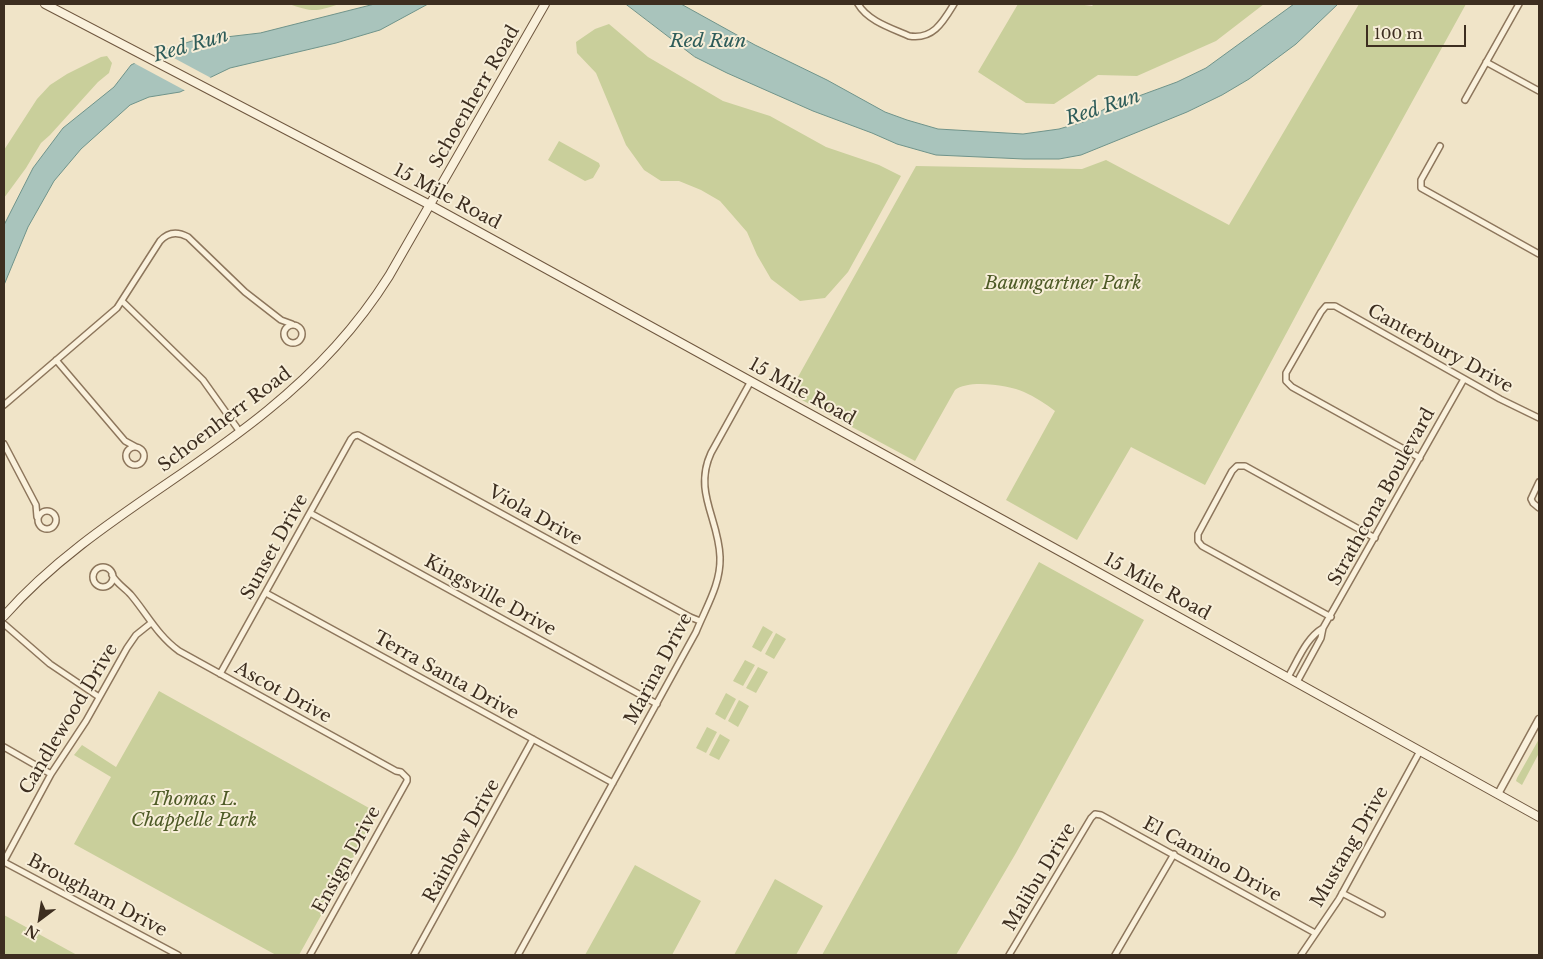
<!DOCTYPE html>
<html>
<head>
<meta charset="utf-8">
<style>
  body { margin:0 }
  #map { position:relative; width:1543px; height:959px; overflow:hidden; background:#f0e4c8; font-family:"Libre Baskerville",serif }
  canvas { display:block }
  .frame { position:absolute; inset:0; border:5px solid #3d2e20; pointer-events:none }
  .north { position:absolute; left:15px; top:894px; width:50px; height:50px; -webkit-text-stroke:4px #f7eed8; paint-order:stroke; rotate:211deg; font-size:14px; font-weight:700; line-height:20px; text-align:center; color:#3d2e20 }
  .north::after { content:''; display:block; margin:auto; width:18px; height:22px; background:#3d2e20; clip-path:polygon(50% 0,100% 100%,50% 72%,0 100%) }
  .scale { position:absolute; left:1366px; top:25px; width:100px; height:22px; box-sizing:border-box; border:2px solid #3d2e20; border-top:0; padding-left:6px; font-size:15px; line-height:18px; white-space:nowrap; color:#3d2e20; -webkit-text-stroke:4px #f7eed8; paint-order:stroke }
</style>
</head>
<body>
<div id="map">
<canvas width="1543" height="959"></canvas>
<div class="frame"></div>
<div class="north">N</div>
<div class="scale">100 m</div>
</div>
<script>
const ctx = document.querySelector('canvas').getContext('2d');
ctx.lineJoin = 'round';
function fillPath(path, color) { ctx.fillStyle = color; ctx.fill(path, 'evenodd'); }
function strokePath(path, color, width, dash) { ctx.strokeStyle = color; ctx.lineWidth = width; ctx.lineCap = dash ? 'butt' : 'round'; ctx.setLineDash(dash || []); ctx.stroke(path); }
function drawText(font, color, halo, rows, align = 'center') {
  ctx.font = font + ' "Libre Baskerville",serif'; ctx.lineWidth = 4; ctx.setLineDash([]); ctx.textBaseline = 'middle'; ctx.strokeStyle = halo; ctx.fillStyle = color; for (const [text, x, y, turn = 0] of rows) {
    ctx.save(); ctx.translate(x, y); ctx.rotate((+turn || 0) * Math.PI / 180); ctx.textAlign = isNaN(turn) ? turn : align; if (halo) ctx.strokeText(text, 0, 0); ctx.fillText(text, 0, 0); ctx.restore();
  }
}
const green = new Path2D(`
  M289,4H339C315,12 313,12 289,4Z
  M1018,4H1077L1092,6L1094,4H1264L1216,41L1137,76L1098,75L1054,104L1026,103L978,72Z
  M1359,4H1466L1353,209L1205,485L1131,447L1077,540L1006,500L1055,411C1046,404 1035,397 1024,392C1010,385 968,379 955,390L915,461L789,393L916,166L1082,169L1106,160L1229,225Z
  M609,24L648,57L723,101L770,116L826,147L879,165L901,176L848,272L825,298L800,301L771,279L757,255L747,232L720,201L701,190L679,181H661L644,170L626,145L596,73L577,53L576,42L595,29Z
  M107,56L112,63L109,73L98,82L50,135L41,143L26,168L4,198V150L37,99L50,85L67,74L101,57Z
  M559,141L599,163L600,166L593,178L585,181L548,160Z
  M1039,562L1144,620L1016,853L956,955H822Z
  M763,626L773,632L761,652L752,647Z
  M776,633L786,639L774,659L765,654Z
  M745,660L755,665L743,686L733,681Z
  M758,667L768,672L756,693L746,688Z
  M159,691L378,813L299,955H276L74,844L111,777L74,755L82,745L116,767Z
  M726,693L736,699L725,720L715,714Z
  M739,700L749,706L738,727L728,721Z
  M707,727L717,732L706,753L696,748Z
  M720,734L730,740L719,760L709,755Z
  M1539,739V753L1522,785L1516,781L1517,778Z
  M635,865L701,901L672,955H585Z
  M775,879L823,906L796,955H734Z
  M4,915L77,955H4Z`);
const water = new Path2D(`
  M375,4H428L380,30L336,43L230,68L180,92L149,97L130,105L81,149L54,181L28,227L4,285V225L33,168L63,128L114,87L131,65L163,50L192,41L260,33Z
  M626,4H681L755,45L827,80L885,112L907,120L938,129L1023,134L1059,129L1083,122L1106,108L1177,82L1206,68L1294,4H1338L1296,44L1249,79L1222,95L1187,112L1081,155L1059,159H1024L936,155L897,144L872,133L813,111L727,73L695,57Z`);
const pier = new Path2D(`
  M159,50L213,79L186,91L132,62Z`);
const minor = new Path2D(`
  M858,4C868,21 891,28 909,36C933,40 943,22 954,4
  M1486,62L1539,91
  M1465,100L1519,4
  M1440,146L1421,180V188L1539,254
  M122,301L203,380L240,432
  M284 334a9 9 0 1 1 18 0a9 9 0 1 1-18 0Z
  M56,360L125,441L136,447
  M4,405L117,308L160,241C168,232 177,231 188,237L245,292L281,320L292,324
  M4,444L36,505L37,517
  M126 456a9 9 0 1 1 18 0a9 9 0 1 1-18 0Z
  M1420,458L1292,387L1286,381V373L1321,312L1326,306H1335L1500,399L1539,418
  M1539,482L1531,499L1533,503L1539,508
  M38 520a9 9 0 1 1 18 0a9 9 0 1 1-18 0Z
  M310,513L657,704
  M93 577a10 10 0 1 1 20 0a10 10 0 1 1-20 0Z
  M112,575C117,584 125,588 131,595C147,614 158,636 179,651L396,771L401,772L407,778V781L310,955
  M266,593L613,783
  M1331,617L1202,546L1198,541V534L1232,471L1237,466H1245L1375,538
  M4,624L50,664L99,697
  M220,674L351,439L354,436L358,435L690,617L700,621
  M1288,677C1298,660 1306,638 1323,628
  M1297,682L1321,638L1323,628L1464,379
  M4,747L51,774
  M4,861L51,774L86,721L127,648L136,635L151,623
  M4,862L178,955
  M1342,893L1382,914
  M414,955L533,739
  M518,955L696,632C706,607 721,584 720,557C719,519 693,492 711,453L751,381
  M1009,955L1091,818L1095,814L1101,815L1315,933
  M1115,955L1174,854
  M1301,955L1339,899L1420,751`);
const tertiary = new Path2D(`
  M1498,794L1539,719`);
const secondary = new Path2D(`
  M45,4L430,205L1074,559L1539,817
  M4,616C79,531 182,481 268,410C315,372 357,327 389,276L545,4`);
const streetNames = [
  ["Schoenherr Road",475,97,-60],
  ["15 Mile Road",447,197,28],
  ["Canterbury Drive",1440,349,29],
  ["15 Mile Road",802,392,29],
  ["Schoenherr Road",225,420,-37],
  ["Strathcona Boulevard",1382,497,-61],
  ["Viola Drive",535,516,29],
  ["Sunset Drive",275,547,-61],
  ["15 Mile Road",1157,587,29],
  ["Kingsville Drive",490,596,29],
  ["Marina Drive",659,669,-62],
  ["Terra Santa Drive",446,676,29],
  ["Ascot Drive",283,693,29],
  ["Candlewood Drive",69,719,-59],
  ["Rainbow Drive",462,841,-61],
  ["Mustang Drive",1350,847,-60],
  ["Ensign Drive",347,860,-61],
  ["El Camino Drive",1212,860,29],
  ["Malibu Drive",1040,877,-59],
  ["Brougham Drive",97,896,28]
];
const parkNames = [
  ["Baumgartner Park",1063,284],
  ["Thomas L.",194,800],
  ["Chappelle Park",194,821]
];
const waterNames = [
  ["Red Run",708,42],
  ["Red Run",191,46,-16],
  ["Red Run",1103,108,-18]
];
fillPath(green, '#c9cf9b');
fillPath(water, '#a9c4bc');
strokePath(water, '#6f938a', 1);
fillPath(pier, '#f0e4c8');
strokePath(minor, '#8d765c', 8);
strokePath(tertiary, '#8d765c', 9);
strokePath(secondary, '#6f573f', 10);
strokePath(minor, '#faf1dc', 5);
strokePath(tertiary, '#faf1dc', 6);
strokePath(secondary, '#faf1dc', 8);
drawText('18px', '#3d2e20', '#f7eed8', streetNames);
drawText('italic 18px', '#4d5a26', '#f7eed8', parkNames);
drawText('italic 19px', '#2f5d5a', '#f7eed8', waterNames);
</script>
</body>
</html>
